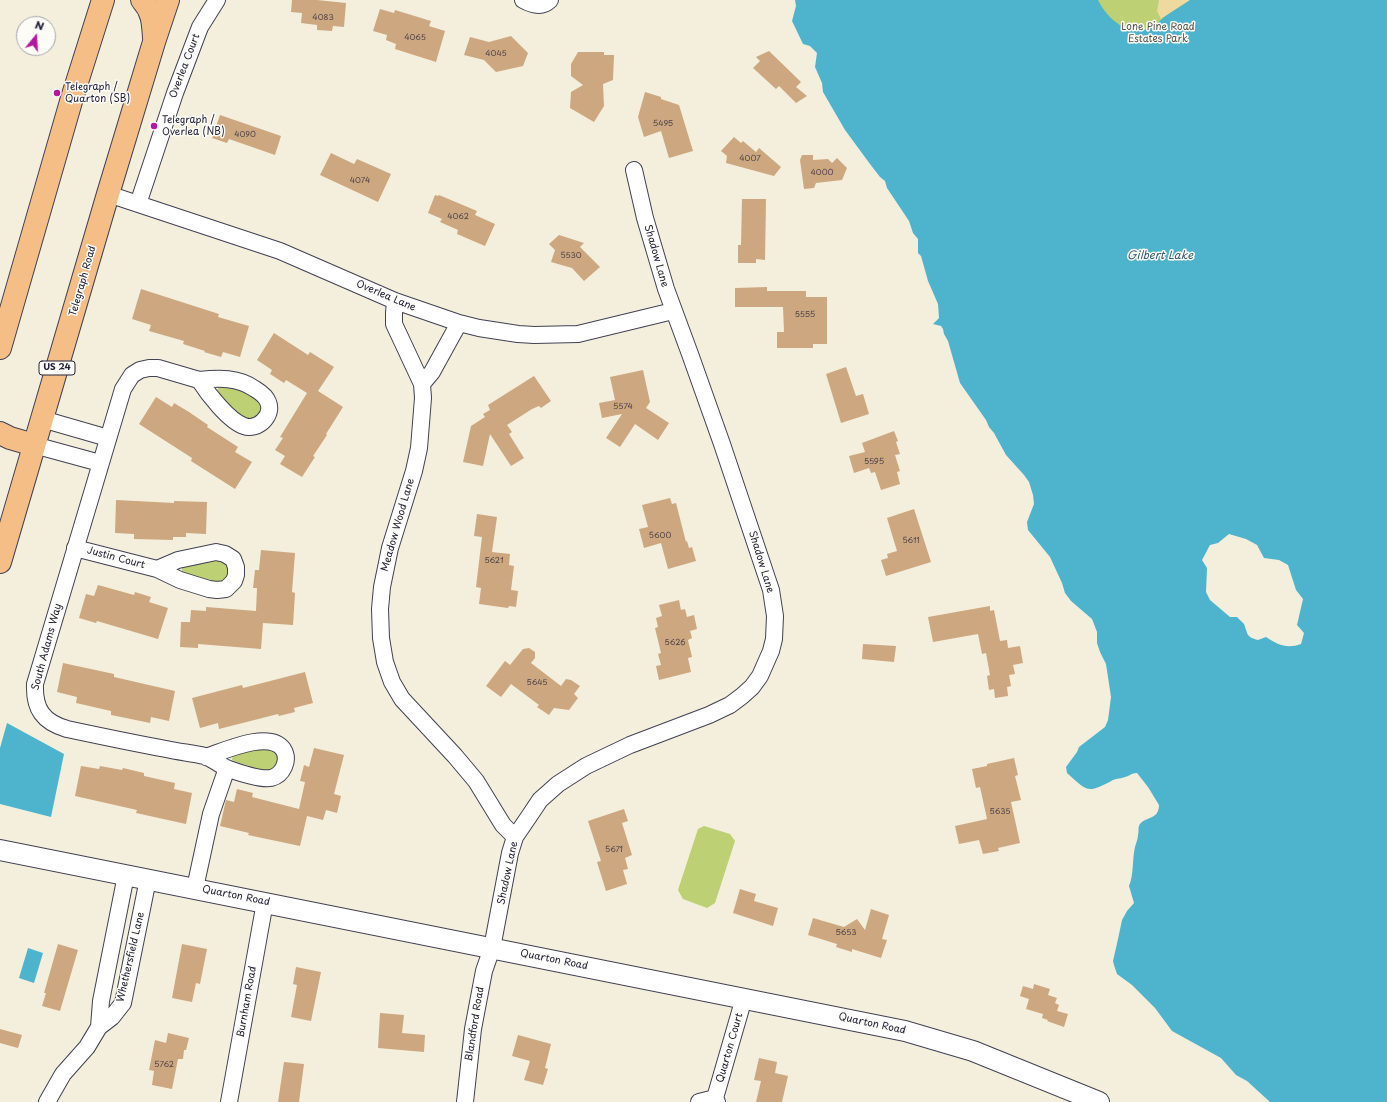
<!DOCTYPE html>
<html>
<head>
<meta charset="utf-8">
<style>
  body { margin:0 }
  #map { position:relative; width:1387px; height:1102px; overflow:hidden; background:#f3efdc; font-family:"Playpen Sans",sans-serif }
  canvas { display:block }
  .north { position:absolute; left:16px; top:16px; width:40px; height:40px; box-sizing:border-box; background:#fdfcf7; border:1px solid #a5a5ac; border-radius:50%; rotate:18deg; font-size:11px; font-weight:700; line-height:16px; text-align:center; color:#22223b }
  .north::after { content:''; display:block; margin:auto; width:14px; height:18px; background:#b5179e; clip-path:polygon(50% 0,100% 100%,50% 72%,0 100%) }
</style>
</head>
<body>
<div id="map">
<canvas width="1387" height="1102"></canvas>
<div class="north">N</div>
</div>
<script>
const ctx = document.querySelector('canvas').getContext('2d');
ctx.lineJoin = 'round';
function fillPath(path, color) { ctx.fillStyle = color; ctx.fill(path, 'evenodd'); }
function strokePath(path, color, width, dash) { ctx.strokeStyle = color; ctx.lineWidth = width; ctx.lineCap = dash ? 'butt' : 'round'; ctx.setLineDash(dash || []); ctx.stroke(path); }
function drawText(font, color, halo, rows, align = 'center') {
  ctx.font = font + ' "Playpen Sans",sans-serif'; ctx.lineWidth = 3; ctx.setLineDash([]); ctx.textBaseline = 'middle'; ctx.strokeStyle = halo; ctx.fillStyle = color; for (const [text, x, y, turn = 0] of rows) {
    ctx.save(); ctx.translate(x, y); ctx.rotate((+turn || 0) * Math.PI / 180); ctx.textAlign = isNaN(turn) ? turn : align; if (halo) ctx.strokeText(text, 0, 0); ctx.fillText(text, 0, 0); ctx.restore();
  }
}
const green = new Path2D(`
  M1075,0H1218L1165,85Z
  M220,385C241,387 250,387 262,406L261,413L253,420L243,419L218,396L216,392Z
  M216,558L225,561L230,570L227,580L218,584L182,572V568L183,566Z
  M265,747L272,748L278,756V763L272,771H265L236,762L232,760L233,754Z
  M704,826L730,834L735,841L715,903L707,908L683,899L678,890L698,829Z`);
const sand = new Path2D(`
  M1159,0H1190L1161,19L1157,11Z`);
const water = new Path2D(`
  M795,0H1098C1108,20 1129,38 1153,27C1158,24 1160,20 1164,17C1172,11 1182,6 1190,0H1387V1102H1270L1247,1081L1236,1075L1221,1058L1172,1031L1155,1008L1132,985L1117,974L1114,965L1113,961L1118,939L1122,920L1127,911L1134,903L1129,886C1134,874 1132,860 1135,847C1136,843 1138,839 1138,835C1139,832 1138,828 1139,826C1143,816 1159,821 1159,805L1148,787L1137,773C1131,773 1130,776 1125,777C1121,779 1117,778 1113,780C1087,794 1088,792 1067,773L1066,767L1077,752L1079,747L1105,727L1108,720L1111,697L1106,664L1100,652L1097,643V632L1092,619L1071,601L1065,593L1062,583L1050,557L1028,530L1027,522L1034,504L1033,495L1029,482L1024,475L1006,455L994,433L989,427L986,420L960,383L948,341L944,334L943,329L941,326L933,324L939,318L938,304L928,281L921,256L918,253V239L913,233L909,221L887,188L885,181L880,177L870,164L845,130L823,92L822,83L815,67L817,53L810,46L803,44L792,21L796,6ZM1229,534L1246,539L1257,545L1264,558L1279,560L1288,565L1296,590L1303,599L1297,625L1304,633L1301,644C1287,649 1278,645 1266,637L1258,640C1246,637 1248,634 1244,624C1242,622 1239,619 1237,617H1230L1210,600L1206,592L1207,568L1202,560L1210,545L1218,543Z
  M7,723L64,754L51,817L0,804V748Z
  M28,948L43,953L34,983L19,978Z`);
const building = new Path2D(`
  M292,0H317L346,3L344,27L333,26L332,31L317,30V25L301,23L302,13L291,12Z
  M380,9L394,13L395,10L431,21L429,26L445,31L436,62L395,49L396,44L386,40L387,35L373,31Z
  M511,36L528,53L523,66L496,72L484,60L464,55L470,37L489,42Z
  M769,51L801,82L796,87L807,96L796,103L779,86L776,89L753,68L760,61L756,57Z
  M578,52H604V55H614L613,80L603,84L604,106L594,122L570,108L571,92L583,85L571,76V64Z
  M645,92L661,97V99L679,105L693,151L669,158L661,131L644,137L638,117Z
  M220,115L281,136L275,155L229,139L227,143L212,138Z
  M734,137L741,143L743,141L756,152L759,148L781,167L774,176L726,163L727,156L721,151Z
  M331,153L354,164L357,159L391,174L378,202L320,175Z
  M802,155H813V160L828,159L832,163L837,158L847,168L842,180L816,183L814,188L804,189L800,160Z
  M435,195L438,196L439,195L477,211L475,215L495,224L485,246L457,234L458,230L440,222L442,219L428,213Z
  M742,199H766L765,260L756,259V263H738V245H741Z
  M559,235L584,243L580,247L600,267L584,281L572,268L551,262L555,250L549,244Z
  M767,287V291H806V297H827V344H813V348H777V332H784L783,307H735V288Z
  M141,289L219,314L218,317L249,326L240,357L223,352L221,357L204,352L205,351L183,344L184,341L149,331L151,325L132,319Z
  M274,333L308,355L310,352L334,367L318,391L343,407L326,434L327,435L313,456L315,457L302,477L280,464L285,456L275,450L283,438L280,437L307,393L286,380L284,383L270,374L272,370L257,360Z
  M846,367L856,396L863,394L869,414L841,423L826,374Z
  M643,370L650,402L646,408L669,423L658,440L635,424L620,447L606,438L622,414L602,418L599,403L615,400L610,377Z
  M534,376L551,401L541,408L539,406L532,409L507,425L512,432L509,434L524,458L511,466L490,434L483,466L463,462L471,426L485,417L483,414L490,410L488,405Z
  M156,397L172,407L174,403L189,412L208,425L207,427L238,447L235,452L252,462L235,489L191,461L192,458L139,424Z
  M894,431L898,441L896,442L900,454L895,455L900,471L897,472L900,484L881,490L875,472L871,473L869,468L854,473L849,456L865,452L862,443Z
  M670,498L672,504L676,503L686,542L687,541L689,548L692,547L696,561L668,569L661,543L644,548L639,529L648,527L642,505Z
  M116,500L174,503V501L207,502L206,534L186,533V537H173V540L134,539V534L115,533Z
  M914,509L931,562L886,576L881,560L888,558L887,554L897,551L887,518Z
  M477,514L497,517L492,552L510,554L509,565L514,566L511,590L518,591L516,607L509,606L508,608L479,604L481,588L476,587L482,537L474,536Z
  M261,550L295,553L292,592L295,593L293,625L263,623L261,649L198,644V648L180,647L181,622H190L191,610L206,611V607L256,611L257,588H253L255,570H259Z
  M98,585L134,595L135,592L151,597L149,602L168,608L158,639L97,621L96,623L79,618L86,594L94,596Z
  M679,600L681,610L685,609L687,617L694,615L697,629L690,631L692,638L688,640L692,657L688,658L691,672L659,680L656,666L661,665L658,654L661,653L655,628L658,627L656,618L662,616L659,605Z
  M990,606V611L994,610L1000,641L1007,640L1008,648L1020,646L1023,663L1013,665L1015,674L1009,675L1011,686L1007,687L1008,696L995,698L994,689L989,690L987,676L990,675L986,653L982,654L978,634L933,642L928,617Z
  M863,644L896,646L894,662L862,659Z
  M529,648L535,652V658L531,663L561,686L566,679L571,680L580,686L574,694L578,698L569,710L554,708L549,715L537,707L539,705L511,684L501,697L486,686L505,661L510,665L523,649Z
  M63,663L114,674V677L175,691L169,721L151,717L150,723L126,718L111,715V711L76,703L77,697L57,692Z
  M305,672L313,703L294,708L295,712L279,716L278,714L219,729L218,723L200,728L192,698L242,685L243,688Z
  M314,748L344,755L334,794L341,796L337,813L326,810L323,820L307,816L300,846L248,835L249,833L220,826L226,800L234,802L237,789L253,793L252,797L299,809L305,782L300,781L304,765L309,767Z
  M1014,758L1018,775L1015,776L1021,800L1011,802L1020,843L998,848L999,851L983,854L979,840L959,844L955,826L987,819L980,787L976,788L972,769L987,766V764Z
  M81,766L99,769L100,766L122,770L123,768L144,773V776L175,783L174,789L192,793L186,824L136,813L137,810L75,796Z
  M624,809L628,821L622,823L632,855L625,858L628,869L623,870L627,884L606,891L597,862L601,861L588,821Z
  M740,889L756,894L754,901L778,908L773,926L733,913Z
  M871,909L889,915L882,939L887,940L881,958L852,949V952L836,947L837,944L808,935L813,918L844,927L857,919L865,930Z
  M58,944L78,950L60,1011L42,1006L46,993H44Z
  M182,944L207,949L200,984L196,983L192,1002L172,998Z
  M296,967L321,972L311,1021L291,1017L297,985L293,984Z
  M1034,984L1050,989L1048,995L1057,998L1055,1003L1059,1005L1057,1011L1068,1014L1064,1027L1047,1021L1048,1020L1042,1018L1043,1014L1026,1009L1029,999L1020,996L1023,986L1033,989Z
  M380,1013L404,1015L402,1033L425,1035L424,1052L378,1048Z
  M0,1029L22,1035L18,1048L0,1043Z
  M168,1033L189,1038L186,1050H184L183,1059H178L172,1089L152,1085L154,1071L149,1070L155,1040L166,1043Z
  M518,1035L551,1044L545,1068L548,1069L543,1085L524,1080L530,1061L512,1056Z
  M759,1058L777,1062L775,1073L788,1076L782,1102H756L761,1081L754,1080Z
  M284,1062L304,1064L299,1102H278Z`);
const minor = new Path2D(`
  M523,0C532,5 542,8 550,0
  M108,194L280,251L395,301L459,323L479,328L518,334L534,335L578,334L673,311
  M138,204L175,93L200,27L217,0
  M395,301L394,313V324L422,384L423,398L419,448L414,471L390,548L382,587L380,609L381,638L385,662L392,682L402,699L455,756L476,781L503,825L515,837
  M199,380C219,378 238,377 255,389C260,392 266,396 268,402C274,416 257,431 244,426C229,421 208,394 199,380L158,368H149L140,370L132,375L123,389L35,684C34,709 43,722 67,729C100,736 133,743 166,749C179,752 192,753 205,756C212,759 219,764 226,768C237,772 260,780 271,778C283,775 290,760 283,749C269,730 224,751 206,757
  M422,384L432,372L459,323
  M42,419L108,438
  M34,445L100,463
  M75,548L157,569L180,580L209,589L217,590L226,589L234,581L236,575V567L233,559L225,554L216,552L178,560L157,569
  M195,888L211,814L227,768
  M99,1027L101,1001L126,875
  M47,1102L63,1074L87,1047L99,1027L112,1017L123,1003L148,879
  M229,1102L265,902
  M465,1102L473,1029L484,971L492,948L510,853L515,837L530,815L540,800L558,784L586,766L630,745L709,715L730,705L742,696L752,687L760,676L771,651L774,639L775,616L771,590L722,444L690,354L666,289L645,218L634,170
  M699,1102L715,1098
  M717,1102L715,1098L744,998`);
const tertiary = new Path2D(`
  M0,850L905,1031L973,1051L1099,1102`);
const trunk = new Path2D(`
  M142,0C153,12 153,23 154,38
  M0,348L72,98L103,0
  M0,433L10,438L34,445
  M0,562L108,194L154,42L168,0`);
const markers = [
  [57,93,4,"#b5179e"],
  [154,126,4,"#b5179e"]
];
const numberNames = [
  ["4083",323,18],
  ["4065",415,38],
  ["4045",496,54],
  ["5495",663,124],
  ["4090",245,135],
  ["4007",750,159],
  ["4000",822,173],
  ["4074",360,181],
  ["4062",458,217],
  ["5530",571,256],
  ["5555",805,315],
  ["5574",623,407],
  ["5595",874,462],
  ["5600",660,536],
  ["5611",911,541],
  ["5621",494,561],
  ["5626",675,643],
  ["5645",537,683],
  ["5635",1000,812],
  ["5671",614,850],
  ["5653",846,933],
  ["5762",164,1065]
];
const shields = [
  [57,368,36]
];
const shieldNames = [
  ["US 24",57,368]
];
const parkNames = [
  ["Lone Pine Road",1158,27],
  ["Estates Park",1158,39]
];
const streetNames = [
  ["Overlea Court",185,66,-69],
  ["Shadow Lane",656,256,74],
  ["Telegraph Road",83,281,-74],
  ["Overlea Lane",386,296,23],
  ["Meadow Wood Lane",398,525,-74],
  ["Justin Court",116,558,15],
  ["Shadow Lane",761,562,73],
  ["South Adams Way",47,647,-75],
  ["Shadow Lane",508,873,-78],
  ["Quarton Road",236,896,11],
  ["Whethersfield Lane",131,957,-77],
  ["Quarton Road",554,960,11],
  ["Burnham Road",247,1002,-80],
  ["Blandford Road",475,1024,-81],
  ["Quarton Road",872,1024,12],
  ["Quarton Court",730,1048,-74]
];
const poiNames = [
  ["Telegraph /",65,87],
  ["Quarton (SB)",65,99],
  ["Telegraph /",162,120],
  ["Overlea (NB)",162,132]
];
const waterNames = [
  ["Gilbert Lake",1160,256]
];
fillPath(green, '#bdd073');
fillPath(sand, '#eeda9e');
fillPath(water, '#4eb4cd');
fillPath(building, '#cda77f');
strokePath(minor, '#414153', 18);
strokePath(tertiary, '#414153', 22);
strokePath(trunk, '#414153', 24);
strokePath(minor, '#fff', 16);
strokePath(tertiary, '#fff', 20);
strokePath(trunk, '#f6be87', 22);
for (const [x, y, r, color] of markers) { const dot = new Path2D(); dot.arc(x, y, r, 0, 2 * Math.PI); ctx.fillStyle = color; ctx.fill(dot); strokePath(dot, '#fdfcf7', 1.5); }
drawText('8px', '#4d434c', null, numberNames);
for (const [x, y, w] of shields) { const box = new Path2D(); box.roundRect(x - w / 2, y - 7, w, 14, 3); ctx.fillStyle = '#fdfcf7'; ctx.fill(box); strokePath(box, '#22223b', 1); }
drawText('bold 9px', '#22223b', null, shieldNames);
drawText('10px', '#50564c', '#fdfcf7', parkNames);
drawText('10px', '#22223b', '#fdfcf7', streetNames);
drawText('10px', '#22223b', '#fdfcf7', poiNames, 'left');
drawText('italic 11px', '#345c75', '#fdfcf7', waterNames);
</script>
</body>
</html>
